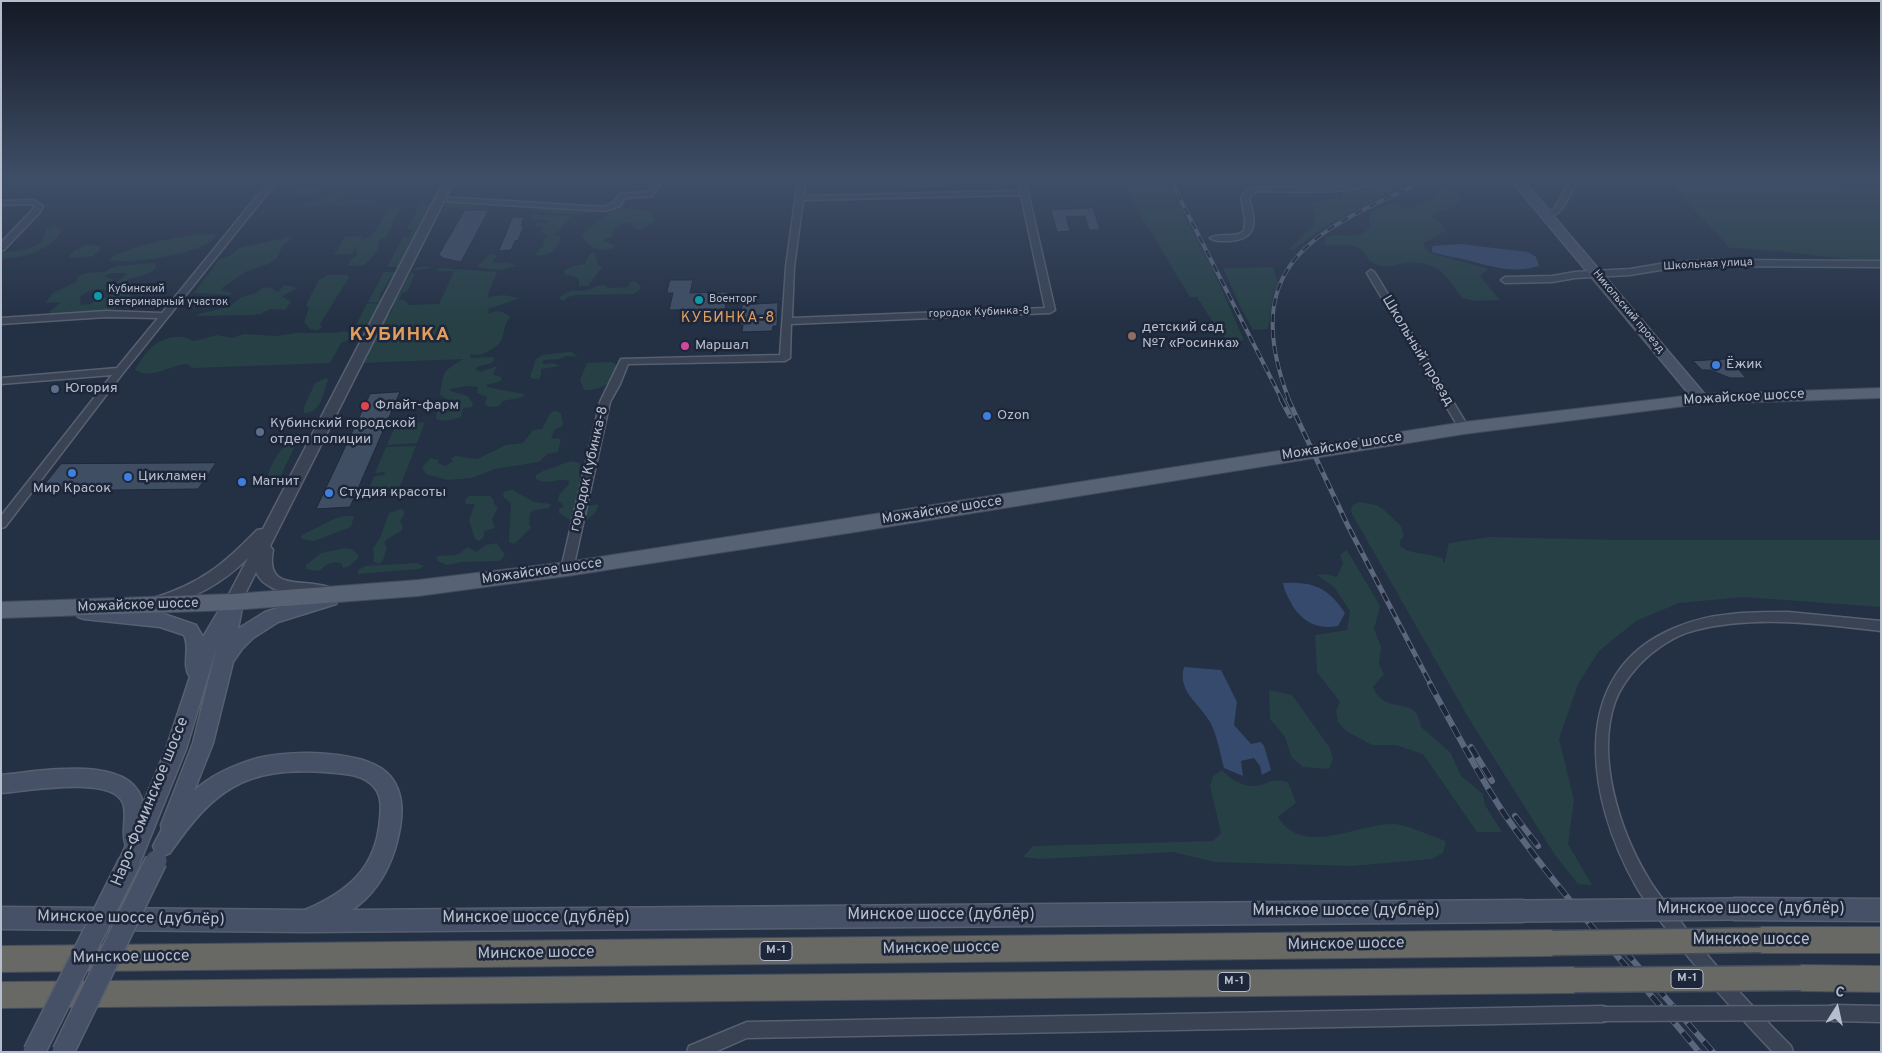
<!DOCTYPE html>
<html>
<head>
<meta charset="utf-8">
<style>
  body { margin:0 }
  #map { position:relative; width:1882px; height:1053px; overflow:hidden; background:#243044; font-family:Overpass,sans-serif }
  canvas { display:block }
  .frame { position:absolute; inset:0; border:2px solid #b6becd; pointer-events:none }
  .north { position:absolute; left:1812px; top:983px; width:50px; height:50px; -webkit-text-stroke:4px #1d2739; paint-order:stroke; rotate:10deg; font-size:14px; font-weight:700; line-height:20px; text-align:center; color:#b6becd }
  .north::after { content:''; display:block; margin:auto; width:18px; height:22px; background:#b6becd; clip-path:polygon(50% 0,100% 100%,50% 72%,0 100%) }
</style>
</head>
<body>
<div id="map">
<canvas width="1882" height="1053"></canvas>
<div class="frame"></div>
<div class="north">С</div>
</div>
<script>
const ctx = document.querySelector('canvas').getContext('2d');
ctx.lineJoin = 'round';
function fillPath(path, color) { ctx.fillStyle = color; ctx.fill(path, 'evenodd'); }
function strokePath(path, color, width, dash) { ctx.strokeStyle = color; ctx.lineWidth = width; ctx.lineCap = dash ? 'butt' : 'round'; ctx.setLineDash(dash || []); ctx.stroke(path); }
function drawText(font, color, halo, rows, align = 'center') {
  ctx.font = font + ' Overpass,sans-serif'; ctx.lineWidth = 5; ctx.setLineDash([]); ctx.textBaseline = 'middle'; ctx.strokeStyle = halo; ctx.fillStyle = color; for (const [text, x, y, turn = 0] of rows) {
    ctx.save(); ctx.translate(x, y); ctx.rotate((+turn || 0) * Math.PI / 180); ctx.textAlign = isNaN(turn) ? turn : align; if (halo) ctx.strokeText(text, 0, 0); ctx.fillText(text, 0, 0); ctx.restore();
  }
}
const green = new Path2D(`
  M317,179H327L323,187L317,190L323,192L301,197L296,195V190L313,185Z
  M680,179H709L707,187L678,188Z
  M1123,179H1166L1214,272L1244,340L1229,343L1216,327L1197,297H1190L1137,209Z
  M1387,179H1420C1375,199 1332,219 1293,250L1289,249L1315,224L1314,211L1310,203L1341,198L1343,193L1369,189Z
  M1665,179H1786L1881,189V261C1830,259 1781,249 1730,248Z
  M1441,190L1458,193L1461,201L1454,207L1433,214V217L1443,225L1445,231L1424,243L1425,249L1433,254L1488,269L1480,276L1500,300L1475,301L1462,298C1448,280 1444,266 1419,263C1414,263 1409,262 1404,263C1395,265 1388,268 1378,265C1367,263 1367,252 1359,248C1347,241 1337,247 1325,245V238C1341,231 1359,242 1370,227L1369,218L1371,212L1389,204L1413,207L1422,204L1430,198L1434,197Z
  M338,191L348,193L339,201L366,199L375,202L371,204L363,205L297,206L301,203C311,205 328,194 338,191Z
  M421,203L432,204L425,221L420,222L416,231L418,233C407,241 409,253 401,267H387L403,237H409L413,229H407Z
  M446,203L489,206L487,210L447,208L444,213H441Z
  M514,204L588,210L589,212C579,220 531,209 517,208L512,206Z
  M404,205L405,208L399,211L386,237L379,240L378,250C367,262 367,268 348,265L351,259L357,255L356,247L352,254L334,255L345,237L363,236L361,240L372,235L390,207Z
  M630,209L651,211L655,219L654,221L643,230L635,229L630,223H623L612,232L613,236L603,240L615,246C605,255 586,247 582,235C592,224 602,219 612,210Z
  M537,214C546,221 560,213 571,217L555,235L561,237C560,249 547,258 535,255L539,249L544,246L543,242L547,235L540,232L544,227L534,226L537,222L548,223L550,221L531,218V215Z
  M55,226L62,231C48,252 24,257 1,259V252C14,251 37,251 44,237C45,235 45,232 46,229Z
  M201,234H217C211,253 129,265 109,260C119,248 184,235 201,234Z
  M289,237L292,238L283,245L277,258L268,264L247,271L222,288V291L231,292V295L194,293L219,260L231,255L239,248Z
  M87,245L100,246V250L93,256L71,258L69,256L75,250Z
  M592,253L595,254L598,264L602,267L588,286H579V279L574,276L565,275L564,271L572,266L585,264L589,255Z
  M490,254L497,256L492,263H509L516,266L498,270L477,267Z
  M154,263L157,266C150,276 143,275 132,278C127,280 123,283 117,285V282L127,274L125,273H111L104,277L114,279L104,286L119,288L122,291L133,290L134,292L129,295L133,297V300C116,314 73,313 51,314L49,312L61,302L45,303L53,293L76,282L78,277L85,273L104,272L116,266ZM96,289L111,290L113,294L90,304L81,305L80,297L87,292Z
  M418,267H435L413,271L412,273L415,274L407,292L402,293L399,300H404L409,305L439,304L454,271H437L438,268L497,272L487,297L504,295L520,298L486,310H489L488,314C495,309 504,311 510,317C498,333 511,340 487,352C481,355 477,356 471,354L470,358L493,357L495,360L491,363L477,367L475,369L481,372L497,366L493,374L501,377V381L487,385V387L523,394L524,397L503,401L499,406L489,407L485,403L487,397L477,393L478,387L466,386L450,389V391L468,396L473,404L472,407L463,408L461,417C451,420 447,422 436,419L437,412C444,409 449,407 449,400L440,395C444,369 442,373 463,359L360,363L386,314H390L393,307L392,304C403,294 404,275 418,267Z
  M1273,267L1278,283L1273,296L1268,329L1253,330L1240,306L1223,268Z
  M384,272H399L397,276L390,278L379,297L382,298L380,303L368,302Z
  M327,275H348L349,277L320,324L322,327L318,330L310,329L304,322L309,308L306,305L318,281Z
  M635,281L641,286L639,291L633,294L576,295L568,297L564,301L561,300L559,297L570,291H585L600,285L607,286V288L628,287L630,282Z
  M284,285L298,288L282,296L291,302L285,310L270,309L260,314L249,315L197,316L198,314L229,307L241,297L256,293L262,288L270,287L278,292Z
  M367,303L379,304L368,325H356Z
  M344,331L353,333V338L341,343L330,363L192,368L187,364C169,365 153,380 135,370C145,351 159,335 183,337C188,337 190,340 194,341L217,335L232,338L244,334L276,336L296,333H335Z
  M568,352H572L578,357L566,356L560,359L544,360L542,363L544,364L553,363L560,366L541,369V375L539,379H533L530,377L536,359L542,355Z
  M611,362L617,365C614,383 603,390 584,390L580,380L587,363Z
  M326,378L328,380C323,393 322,413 304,413V407L315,383Z
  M556,411L561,413L563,424L561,427L555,429L551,438L561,439L558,452L547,454L539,462L495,469L472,478L447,480L426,474L422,468L430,458L438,460V463L445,466L453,461L451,458L456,456L477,459L506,445L523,443L533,430L542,429L551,412Z
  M425,422L417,443L387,445L396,424Z
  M288,443H293L295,446L281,475L274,481L268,480C267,469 279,450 288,443Z
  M416,446L397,494L366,496L374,476L384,475L385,472L375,473L386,447Z
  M571,461L580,463L579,475L583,490L590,493L589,506L597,504L598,507C594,518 582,523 572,526L569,519L559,513V509L564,506L558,500L559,495L569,484V481C558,477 547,486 536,479V475L543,471Z
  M512,490L534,502L551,504L549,508L534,510L530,513L529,524L531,528L514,544L509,542V538L511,503L504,498L503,495L505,491Z
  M469,496H490L493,499L495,505L498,508L492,519L495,528L484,531V537L479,541L475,539L469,520L475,504H466L465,500Z
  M1359,502L1376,505L1383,509L1401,526L1404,536L1400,541V546C1412,555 1428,553 1442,558L1444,564L1449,543L1489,537L1620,540H1881V607L1744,597L1679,603L1636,621L1599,651L1578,684L1559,739L1574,800L1568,844L1592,885L1578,884L1555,855L1468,717L1352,514L1351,509L1353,505Z
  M401,509L404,511V515L400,521L403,527L401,531L386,540L384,544L387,547L383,560L379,564L374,562L373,548L380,538L389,513Z
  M343,516H354L351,527L314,541L301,539L302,535L334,519Z
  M497,543L505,555L500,561L462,562L447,565L437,561L436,557C449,553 455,560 467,547L476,552L486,545Z
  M345,548L352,549L358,555V558L349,566L343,568L342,564C333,559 326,565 319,571L306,569V565L321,553Z
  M1347,550L1380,606L1374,629L1381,647L1379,664L1384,674L1373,687C1386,718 1417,692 1421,727L1451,753L1461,776L1483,794L1485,805L1502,832H1477L1423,754L1396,745H1372L1346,731L1338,722L1336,711L1340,702L1317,672L1315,635L1347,630L1350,611L1334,587L1317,575L1327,574L1337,577L1343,563L1340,555Z
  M416,563L424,566L419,569L358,574V570L365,566Z
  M1269,690L1292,695L1330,748L1333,759L1329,769L1303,767L1292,758L1285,737L1270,719Z
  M1222,770C1229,778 1241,786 1253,786C1268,786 1267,777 1288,782L1296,803L1278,817C1303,858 1357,823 1395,824C1407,825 1434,837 1446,841L1443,853L1432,859L1352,866L1214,862L1173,852L1040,859L1023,857L1033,846L1213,841L1221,833L1210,786L1213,776Z`);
const water = new Path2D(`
  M1460,244L1528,252L1536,257L1539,266C1512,274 1494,267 1467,260C1455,257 1444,256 1432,252V248L1433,246Z
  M1283,583C1313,581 1329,588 1345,613L1338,626C1316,630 1300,621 1290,601C1287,595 1284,590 1283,583Z
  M1184,667L1221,670L1237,702L1234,725L1251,744L1261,742L1264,746L1271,770L1262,775L1260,766L1254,758L1241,761L1243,776L1224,768C1220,753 1217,735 1210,722C1199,703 1177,691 1184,667Z`);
const building = new Path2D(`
  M948,179L949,187L903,189L896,186V180Z
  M1093,208L1100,230H1089L1085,216L1066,217L1070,231L1057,232L1051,210Z
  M465,210H489L461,262L443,258L439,255Z
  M513,217H524L521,226H524L518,240L515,241L511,250L499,251Z
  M670,280H693L690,293L728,292L725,309L669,310L673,293H667Z
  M778,303L777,326H773L772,331L742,332L743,325H740L742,305Z
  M1730,359L1746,378H1730L1710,370H1702L1693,361Z
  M400,392L350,507L316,509L370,394Z
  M216,463L198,489L39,491L61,464Z`);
const minor = new Path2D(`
  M271,179H279L123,373L5,527L1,528V516L112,375L1,384V378L117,368L158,318L106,317L1,324V318L106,311L162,313Z
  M656,179H664L652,196L625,198L620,206L605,211L441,201L437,199L441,197L604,207L614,202L620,194L647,192Z
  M798,179H806L804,196L1020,191L1017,179H1025L1055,310L1050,313L791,324L790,358L785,361L628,364L620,384L610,402L573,569L571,572H563L561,569L600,402L621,359L780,355L786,267ZM1021,195L1045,308L792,318L794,267L803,200Z
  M1370,179H1381C1358,197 1287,191 1257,191L1249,197C1255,220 1260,239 1229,241C1223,241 1215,242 1210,238C1220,232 1234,239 1244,231L1245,219L1241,197L1246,190L1253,187L1347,186Z
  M1570,179H1578C1571,192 1562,219 1544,218V214L1555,208Z
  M34,200L43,206L40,212L4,250H1V243L35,207L32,204L1,205V201Z
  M1713,260L1881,261V267L1713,266L1672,268L1630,275L1575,278L1552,282L1505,283L1501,280L1505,277L1552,276L1575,272L1630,269L1672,262Z
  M1371,270L1375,273L1469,428L1468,430H1460L1459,428L1367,273Z
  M1788,612L1881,621V631C1820,624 1757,615 1696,630C1675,635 1654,649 1639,665C1629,676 1620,688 1615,702C1596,756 1619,829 1647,876C1654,889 1664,901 1674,913C1709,960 1749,1004 1791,1046L1793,1052H1773C1734,1011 1696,969 1662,923C1653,911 1643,899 1636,886C1588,801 1564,672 1677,627C1712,612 1751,612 1788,612Z
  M1833,1005L1881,1006V1022L1833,1021L1827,1019L1825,1013L1827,1007Z
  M1603,1006L1609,1008L1611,1014L1609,1020L1603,1022L747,1038L715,1052H687L689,1046L747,1022Z`);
const tertiary = new Path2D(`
  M445,179H455L270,546L273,550C265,592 301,578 328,587L330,591L328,595C314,600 277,593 266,584C261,581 258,576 256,572L239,606L233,608L227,606L225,602L248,558C222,584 194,598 160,608L154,606L152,602L154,598C201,583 223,565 257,530L263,529Z`);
const secondary = new Path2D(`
  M1510,179H1522L1706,396L1708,399L1706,402H1696Z
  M330,592L336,594L339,599L336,604L278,622L253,638L242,649L233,662L213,743L194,791C212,774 234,765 258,758C289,750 368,749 390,776C407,796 402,825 395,849C387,874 374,895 352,910L1523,900L1531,903L1534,911L1531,919L1523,922L305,932L1,929V907L305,910C347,892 376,869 380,819C381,808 382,796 374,787C362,773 342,774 325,772C245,767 214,789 170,853L163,856L156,853L153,846L162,829L161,825L193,743L217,646L186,749L137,870L129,873L121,870L118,863L126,845C120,833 128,817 123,803C112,775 26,791 1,793V775C38,772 134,752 143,804L166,749L190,677C181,665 191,648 184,635L160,627L84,619L78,617L75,612L78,607L84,605L161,613L196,625L203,637L227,597L233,595L239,597L242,608L238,629L265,612Z
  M1734,898L1881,899V921L1734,920L1726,917L1723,909L1726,901Z`);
const primary = new Path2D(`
  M1881,388V398L1701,404L1464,434L849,533L567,576L418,596L233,610L1,618V602L233,594L418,580L567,562L1464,422L1701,394Z`);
const trunk = new Path2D(`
  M1761,927H1881V953H1761L1752,949L1748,940L1752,931Z
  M1552,930L1561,934L1565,943L1561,952L1552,956L1,972V946Z
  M1801,965L1881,966V992L1801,991L1792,987L1788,978L1792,969Z
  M1574,967L1583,971L1587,980L1583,989L1574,993L1,1008V982Z`);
const railFar2 = new Path2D(`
  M1170,179L1282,400
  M1289,400C1236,260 1319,229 1429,179`);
const railFar1 = new Path2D(`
  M1281,399L1290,416
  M1288,399L1347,524L1431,685`);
const rail = new Path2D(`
  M1430,684C1454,728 1477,773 1505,815C1563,899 1634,973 1699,1052
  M1471,747L1492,781
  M1515,816L1538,846
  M1609,933L1713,1052`);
const minorBridge = new Path2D(`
  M1603,1014L1833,1013`);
const secondaryBridge = new Path2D(`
  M1523,911L1734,909
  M34,1052L129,863
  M63,1052L156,861`);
const trunkBridge = new Path2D(`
  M1552,943L1761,940
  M1574,980L1801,978`);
const markers = [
  [98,296,5,"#0f9aa8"],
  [699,300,5,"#0f9aa8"],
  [1132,336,5,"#8d6e63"],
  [685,346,5,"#d1479c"],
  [1716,365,5,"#3f7fe0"],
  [55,389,5,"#5c6f8a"],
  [365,406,5,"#e0444e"],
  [987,416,5,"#3f7fe0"],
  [260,432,5,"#5c6f8a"],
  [72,473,5,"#3f7fe0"],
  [128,477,5,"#3f7fe0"],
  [242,482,5,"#3f7fe0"],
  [329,493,5,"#3f7fe0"]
];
const farStreetnames = [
  ["Школьная улица",1708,265,-3],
  ["Никольский проезд",1628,312,50],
  ["городок Кубинка-8",979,313,-2]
];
const farPoinames = [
  ["Кубинский",108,290],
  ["ветеринарный участок",108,303],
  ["Военторг",709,300]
];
const shields = [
  [776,951,32],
  [1687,979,32],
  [1234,982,32]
];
const shieldNames = [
  ["М-1",776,951],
  ["М-1",1687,979],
  ["М-1",1234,982]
];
const poiNames = [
  ["детский сад",1142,328],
  ["№7 «Росинка»",1142,344],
  ["Маршал",695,346],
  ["Ёжик",1726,365],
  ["Югория",65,389],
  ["Флайт-фарм",375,406],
  ["Ozon",997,416],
  ["Кубинский городской",270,424],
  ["отдел полиции",270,440],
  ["Цикламен",138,477],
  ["Магнит",252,482],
  ["Мир Красок",72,489,"center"],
  ["Студия красоты",339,493]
];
const streetNames = [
  ["Школьный проезд",1417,351,59],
  ["Можайское шоссе",1744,398,-3],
  ["Можайское шоссе",1342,447,-9],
  ["городок Кубинка-8",590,469,-77],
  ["Можайское шоссе",942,511,-9],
  ["Можайское шоссе",542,572,-8],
  ["Можайское шоссе",138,606,-2]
];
const neighbourhoodNames = [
  ["КУБИНКА-8",728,319]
];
const nearStreetnames = [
  ["Наро-Фоминское шоссе",151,802,-68],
  ["Минское шоссе (дублёр)",1751,910],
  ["Минское шоссе (дублёр)",1346,912],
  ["Минское шоссе (дублёр)",941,916],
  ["Минское шоссе (дублёр)",131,919,1],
  ["Минское шоссе (дублёр)",536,919],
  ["Минское шоссе",1751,941],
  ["Минское шоссе",1346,945,-1],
  ["Минское шоссе",941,949,-1],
  ["Минское шоссе",536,954,-1],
  ["Минское шоссе",131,958,-1]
];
const districtNames = [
  ["КУБИНКА",400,336]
];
fillPath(green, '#264045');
fillPath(water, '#364a6d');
fillPath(building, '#404e64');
strokePath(building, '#1f293b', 1);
strokePath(minor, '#576071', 3);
strokePath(tertiary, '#576071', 3);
strokePath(secondary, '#576071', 3);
strokePath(primary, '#424b5d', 2);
strokePath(trunk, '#434d5e', 2);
fillPath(minor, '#394354');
fillPath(tertiary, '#394354');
fillPath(secondary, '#465167');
fillPath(primary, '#576274');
fillPath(trunk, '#686864');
strokePath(railFar2, '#5a667b', 4);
strokePath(railFar1, '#5a667b', 5);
strokePath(rail, '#5a667b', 6);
strokePath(railFar2, '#1d2739', 2.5, [8]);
strokePath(railFar1, '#1d2739', 3, [9]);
strokePath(rail, '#1d2739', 4.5, [12]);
strokePath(minorBridge, '#576071', 17, []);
strokePath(secondaryBridge, '#576071', 24, []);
strokePath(trunkBridge, '#434d5e', 27, []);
strokePath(minorBridge, '#394354', 14);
strokePath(secondaryBridge, '#465167', 21);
strokePath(trunkBridge, '#686864', 24);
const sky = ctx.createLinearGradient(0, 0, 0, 326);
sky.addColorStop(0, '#141a25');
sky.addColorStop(0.55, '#3f4e67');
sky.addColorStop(1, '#3f4e6700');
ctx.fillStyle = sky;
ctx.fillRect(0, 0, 1882, 326);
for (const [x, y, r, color] of markers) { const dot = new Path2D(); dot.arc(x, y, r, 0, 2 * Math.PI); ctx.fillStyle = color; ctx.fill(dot); strokePath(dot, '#1d2739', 2); }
drawText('11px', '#b6becd', '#1d2739', farStreetnames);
drawText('11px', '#b6becd', '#1d2739', farPoinames, 'left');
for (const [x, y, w] of shields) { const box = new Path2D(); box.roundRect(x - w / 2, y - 9.5, w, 19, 4); ctx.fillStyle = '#1d2739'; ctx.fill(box); strokePath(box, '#b6becd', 1); }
drawText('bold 12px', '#b6becd', null, shieldNames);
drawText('14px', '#b6becd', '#1d2739', poiNames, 'left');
drawText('14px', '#b6becd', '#1d2739', streetNames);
ctx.letterSpacing = '1px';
drawText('15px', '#e09d5f', '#1d2739', neighbourhoodNames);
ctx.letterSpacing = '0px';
drawText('16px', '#b6becd', '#1d2739', nearStreetnames);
ctx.letterSpacing = '1px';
drawText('bold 19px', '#e09d5f', '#1d2739', districtNames);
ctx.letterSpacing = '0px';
</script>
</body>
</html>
